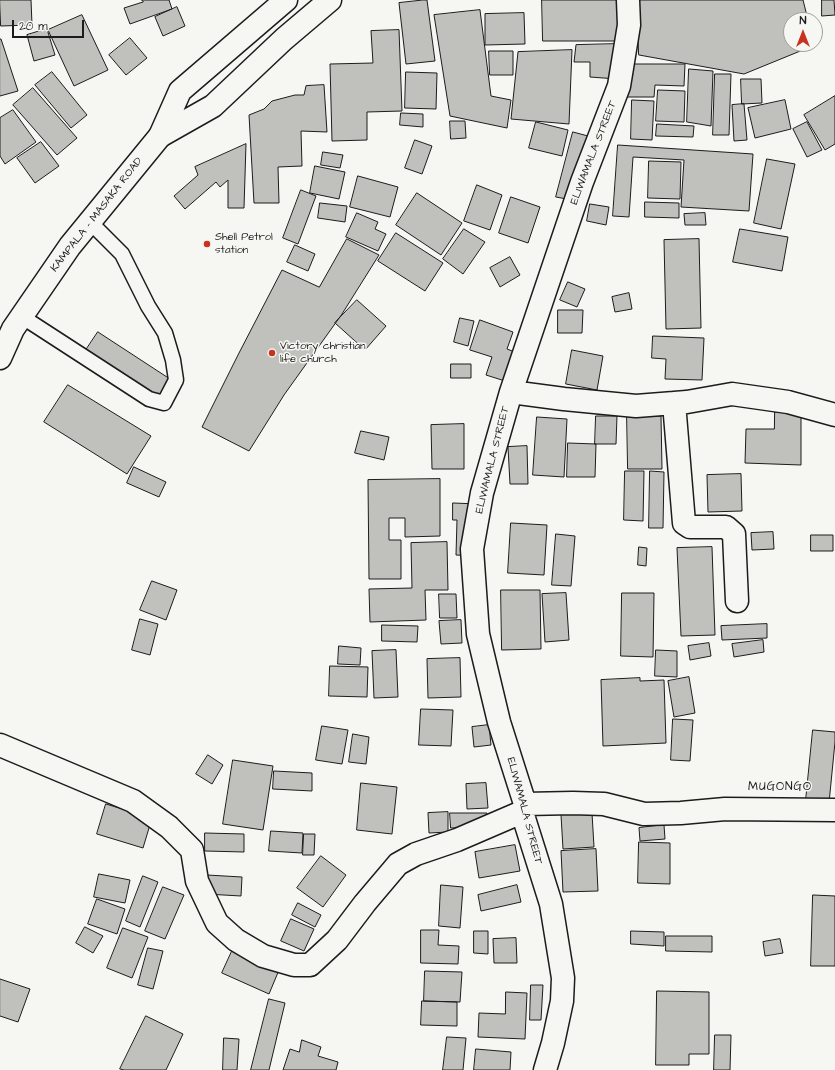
<!DOCTYPE html>
<html>
<head>
<meta charset="utf-8">
<style>
  body { margin:0 }
  #map { position:relative; width:835px; height:1070px; overflow:hidden; background:#f6f6f2; font-family:"Architects Daughter",sans-serif }
  canvas { display:block }
  .north { position:absolute; left:783px; top:12px; width:40px; height:40px; box-sizing:border-box; background:#f6f6f2; border:1px solid #9f9f9c; border-radius:50%; rotate:0deg; font-size:11px; font-weight:700; line-height:16px; text-align:center; color:#1c1c1c }
  .north::after { content:''; display:block; margin:auto; width:14px; height:18px; background:#c8321e; clip-path:polygon(50% 0,100% 100%,50% 72%,0 100%) }
  .scale { position:absolute; left:12px; top:20px; width:72px; height:18px; box-sizing:border-box; border:2px solid #1c1c1c; border-top:0; padding-left:5px; font-size:12px; line-height:14px; white-space:nowrap; color:#1c1c1c; -webkit-text-stroke:3px #f6f6f2; paint-order:stroke }
</style>
</head>
<body>
<div id="map">
<canvas width="835" height="1070"></canvas>
<div class="north">N</div>
<div class="scale">20 m</div>
</div>
<script>
const ctx = document.querySelector('canvas').getContext('2d');
ctx.lineJoin = 'round';
function fillPath(path, color) { ctx.fillStyle = color; ctx.fill(path, 'evenodd'); }
function strokePath(path, color, width, dash) { ctx.strokeStyle = color; ctx.lineWidth = width; ctx.lineCap = dash ? 'butt' : 'round'; ctx.setLineDash(dash || []); ctx.stroke(path); }
function drawText(font, color, halo, rows, align = 'center') {
  ctx.font = font + ' "Architects Daughter",sans-serif'; ctx.lineWidth = 3; ctx.setLineDash([]); ctx.textBaseline = 'middle'; ctx.strokeStyle = halo; ctx.fillStyle = color; for (const [text, x, y, turn = 0] of rows) {
    ctx.save(); ctx.translate(x, y); ctx.rotate((+turn || 0) * Math.PI / 180); ctx.textAlign = isNaN(turn) ? turn : align; if (halo) ctx.strokeText(text, 0, 0); ctx.fillText(text, 0, 0); ctx.restore();
  }
}
const building = new Path2D(`
  M0,0H31L32,25L1,26Z
  M142,0H169L172,9L130,24L124,8L143,2Z
  M423,0H427L435,61L406,64L399,3Z
  M542,0H619L622,41H543Z
  M637,0H803L808,20H791V44H815V45L744,74L639,55Z
  M822,0H834L835,15L822,16Z
  M177,7L185,26L163,36L155,17Z
  M480,10L491,96L511,100L507,128L450,116L434,15Z
  M524,13L525,44L485,45V14Z
  M82,15L108,70L74,86L48,30Z
  M47,29L55,55L34,61L27,35Z
  M399,30L402,111L367,112V140L332,141L330,64L373,63L371,31Z
  M130,38L147,58L126,75L109,55Z
  M0,39H1L18,91L0,96Z
  M617,44V79L590,77V62H574L576,45Z
  M572,50L569,124L511,119L518,52Z
  M489,51H513V75H490Z
  M628,64H685L684,86L655,85L654,97H627Z
  M689,69L713,71L711,126L687,122Z
  M52,72L87,115L71,128L35,85Z
  M406,72L437,73L436,109L405,108Z
  M715,74H731L729,135H713Z
  M741,79H761L762,103L742,104Z
  M324,85L327,132L301,131L302,166L278,167L279,203H254L249,115L264,109L272,101L295,95H304L306,86Z
  M33,88L77,138L57,155L13,105Z
  M658,90L685,91L684,122L656,121Z
  M835,96V144L825,150L804,115Z
  M632,100L654,101L652,140L631,139Z
  M785,100L791,129L755,138L748,108Z
  M744,104L747,140L734,141L732,105Z
  M13,110L36,142L5,164L0,156V118Z
  M401,113L423,114V127L400,125Z
  M450,121H465L466,138L451,139Z
  M536,122L568,130L562,156L529,148Z
  M807,122L822,150L807,157L793,129Z
  M657,124L694,126L693,137L656,136Z
  M573,132L588,136L572,200L556,197Z
  M415,140L432,146L422,174L405,168Z
  M41,142L59,166L35,183L17,158Z
  M246,144L244,208H228V180L220,187L216,182L185,209L174,196L198,175L195,167Z
  M618,145L753,154L749,211L681,207L684,160L633,157L629,217L613,216Z
  M323,152L343,155L340,168L321,165Z
  M767,159L795,164L781,229L754,223Z
  M649,161L681,162L680,199L648,198Z
  M315,166L345,172L339,199L310,193Z
  M358,176L398,187L390,217L350,207Z
  M477,185L502,195L490,230L464,221Z
  M301,190L316,196L298,244L283,238Z
  M417,193L462,223L441,255L396,225Z
  M511,197L540,207L528,243L499,233Z
  M645,202L679,203V218L645,217Z
  M320,203L347,206L345,222L318,218Z
  M590,204L609,207L606,225L587,221Z
  M357,213L378,222L375,229L386,234L378,251L346,237Z
  M705,213L706,225H685L684,214Z
  M464,229L485,242L463,274L443,259Z
  M740,229L788,237L782,271L733,262Z
  M396,233L443,263L425,291L378,261Z
  M347,239L379,255L342,314L284,395L249,451L202,427L239,353L282,270L319,287Z
  M699,239L701,328L666,329L664,240Z
  M295,245L315,254L308,271L287,262Z
  M510,257L520,275L500,287L490,268Z
  M568,282L585,289L577,307L560,300Z
  M629,293L632,309L615,312L612,297Z
  M357,300L386,326L365,350L335,323Z
  M558,310H583L582,333H558Z
  M460,318L474,321L468,346L454,342Z
  M480,320L513,332L507,349L515,352L505,381L486,375L492,357L470,350Z
  M98,332L170,379L156,400L84,353Z
  M653,336L704,338L702,380L665,379L666,359L652,358Z
  M572,350L603,356L597,390L566,384Z
  M451,364H471V378H451Z
  M68,385L151,436L127,474L44,422Z
  M775,412H801V465L745,463L746,429H774Z
  M596,416H617L616,444H595Z
  M627,416H661L662,469H628Z
  M537,417L567,419L564,477L533,475Z
  M464,424V469H432L431,425Z
  M361,431L389,437L384,460L355,453Z
  M568,443L596,444L595,477H567Z
  M527,446L528,484H510L508,447Z
  M134,467L166,482L159,497L127,483Z
  M625,471H644L643,521L624,520Z
  M650,471L664,472L663,528H649Z
  M741,474L742,511L708,512L707,475Z
  M440,479V536L405,537V518H389V540H401V579H369L368,480Z
  M453,503L478,504L476,556L456,555L457,520H453Z
  M511,523L547,525L544,575L508,573Z
  M773,532L774,549L752,550L751,533Z
  M556,534L575,536L571,586L552,585Z
  M811,535H833V551H811Z
  M447,542L448,590H425L426,620L370,622L369,589L412,588L411,543Z
  M639,547L647,548L646,566L638,565Z
  M712,547L715,635L681,636L677,548Z
  M152,581L177,590L166,620L140,610Z
  M501,590H540L541,649L502,650Z
  M566,593L569,640L545,642L542,594Z
  M622,593H654L653,657L621,656Z
  M439,594H456L457,618H440Z
  M140,619L158,624L150,655L132,650Z
  M461,620L462,643L441,644L439,621Z
  M767,624V638L722,640L721,626Z
  M382,625L418,626L417,642L382,641Z
  M763,640L764,652L734,657L732,644Z
  M709,643L711,656L690,660L688,646Z
  M339,646L361,648L360,665L338,664Z
  M396,650L398,697L374,698L372,651Z
  M656,650L677,651V677L655,676Z
  M460,658L461,697L428,698L427,659Z
  M330,666L368,667L367,697L329,696Z
  M689,677L695,713L674,717L668,681Z
  M640,678V681L664,680L666,743L603,746L601,680Z
  M421,709L453,710L451,746L419,745Z
  M673,719L693,720L690,761L671,760Z
  M489,725L491,745L474,747L472,727Z
  M322,726L348,730L342,764L316,760Z
  M813,730L835,732V742L829,803L806,800Z
  M353,734L369,737L366,764L349,762Z
  M208,755L223,765L212,784L196,774Z
  M233,760L273,766L263,830L223,824Z
  M274,771L312,773V791L273,789Z
  M361,783L397,787L392,834L357,830Z
  M486,783L488,808L467,809L466,784Z
  M106,804L152,818L143,848L97,834Z
  M448,812V832L429,833L428,813Z
  M450,813H487V827L451,828Z
  M592,813L594,847L563,849L561,815Z
  M664,825L665,839L640,841L639,828Z
  M271,831L303,833L302,853L269,851Z
  M205,833L244,834V852L205,851Z
  M304,834H315L314,855H303Z
  M639,842L670,843V884L638,883Z
  M515,845L520,871L479,878L475,852Z
  M596,849L598,891L563,892L561,851Z
  M321,856L346,875L323,907L297,888Z
  M99,874L130,880L125,903L94,897Z
  M207,875L242,877L241,896L206,894Z
  M143,876L158,882L140,927L126,921Z
  M441,885L463,887L460,928L439,926Z
  M517,885L521,902L481,911L478,895Z
  M163,887L184,895L165,939L145,931Z
  M813,895L835,896V966H811Z
  M97,899L125,909L117,934L88,924Z
  M298,903L321,915L315,927L292,915Z
  M291,919L314,929L304,951L281,941Z
  M85,927L103,936L93,953L76,943Z
  M123,928L148,937L132,978L107,968Z
  M421,930H439L438,945L459,946L458,964L421,963Z
  M474,931H488V954L474,953Z
  M631,931L664,932V946L631,944Z
  M666,936H712V952L666,951Z
  M516,938L517,963H494L493,939Z
  M780,939L783,953L765,956L763,942Z
  M148,948L163,951L153,989L138,985Z
  M233,949L279,970L269,994L222,973Z
  M425,971L462,972L460,1002L424,1001Z
  M0,979L30,989L18,1022L0,1016Z
  M531,985H543L541,1020H530Z
  M657,991L709,992V1054H689V1065H656Z
  M506,992L527,993L525,1039L478,1037L479,1013L505,1014Z
  M269,999L285,1003L269,1070H251Z
  M422,1001L457,1002V1026L421,1025Z
  M146,1016L183,1034L166,1070H124L120,1069Z
  M715,1035H731L730,1070H714Z
  M447,1037L466,1038L463,1070H443Z
  M224,1038L239,1039L237,1070H223Z
  M302,1040L321,1047L318,1056L338,1062L336,1070H283L290,1049L299,1052Z
  M476,1049L511,1052L510,1070H474Z`);
const lane = new Path2D(`
  M21,316L149,399L164,403L176,380L173,360L165,333L148,306L122,254L90,222`);
const street = new Path2D(`
  M511,392L564,399L636,406L687,402L732,394L788,402L835,415
  M674,403L684,523L690,527H726L734,534L737,601
  M0,745L133,801L169,827L192,850L197,881L217,923L236,940L263,956L294,965H310L337,940L365,903L398,864L416,854L457,840L522,812
  M525,804L573,803L604,804L644,814L681,813L725,809L835,810
  M545,1070L553,1043L562,1001L563,978L551,904L522,812L525,804L499,722L478,634L472,549L482,493L511,392L582,182L619,86L629,25L628,0`);
const primary = new Path2D(`
  M0,358L13,329L70,246L160,136`);
const highway = new Path2D(`
  M160,136L213,106L284,39L330,0
  M160,136L180,91L286,0`);
const markers = [
  [207,244,4,"#c8321e"],
  [272,353,4,"#c8321e"]
];
const streetNames = [
  ["ELIWAMALA STREET",594,153,-69],
  ["KAMPALA - MASAKA ROAD",97,215,-52],
  ["ELIWAMALA STREET",493,460,-76],
  ["ELIWAMALA STREET",524,811,75]
];
const poiNames = [
  ["Shell Petrol",215,238],
  ["station",215,251],
  ["Victory christian",280,347],
  ["life church",280,360]
];
const neighbourhoodNames = [
  ["MUGONGO",780,787]
];
fillPath(building, '#c0c0bd');
strokePath(building, '#1c1c1c', 1);
strokePath(lane, '#1c1c1c', 17);
strokePath(street, '#1c1c1c', 25);
strokePath(primary, '#1c1c1c', 25);
strokePath(highway, '#1c1c1c', 25);
strokePath(lane, '#f6f6f2', 14);
strokePath(street, '#f6f6f2', 22);
strokePath(primary, '#f6f6f2', 22);
strokePath(highway, '#f6f6f2', 22);
for (const [x, y, r, color] of markers) { const dot = new Path2D(); dot.arc(x, y, r, 0, 2 * Math.PI); ctx.fillStyle = color; ctx.fill(dot); strokePath(dot, '#f6f6f2', 1.5); }
drawText('11px', '#1c1c1c', '#f6f6f2', streetNames);
drawText('11px', '#1c1c1c', '#f6f6f2', poiNames, 'left');
ctx.letterSpacing = '1px';
drawText('12px', '#1c1c1c', '#f6f6f2', neighbourhoodNames);
ctx.letterSpacing = '0px';
</script>
</body>
</html>
